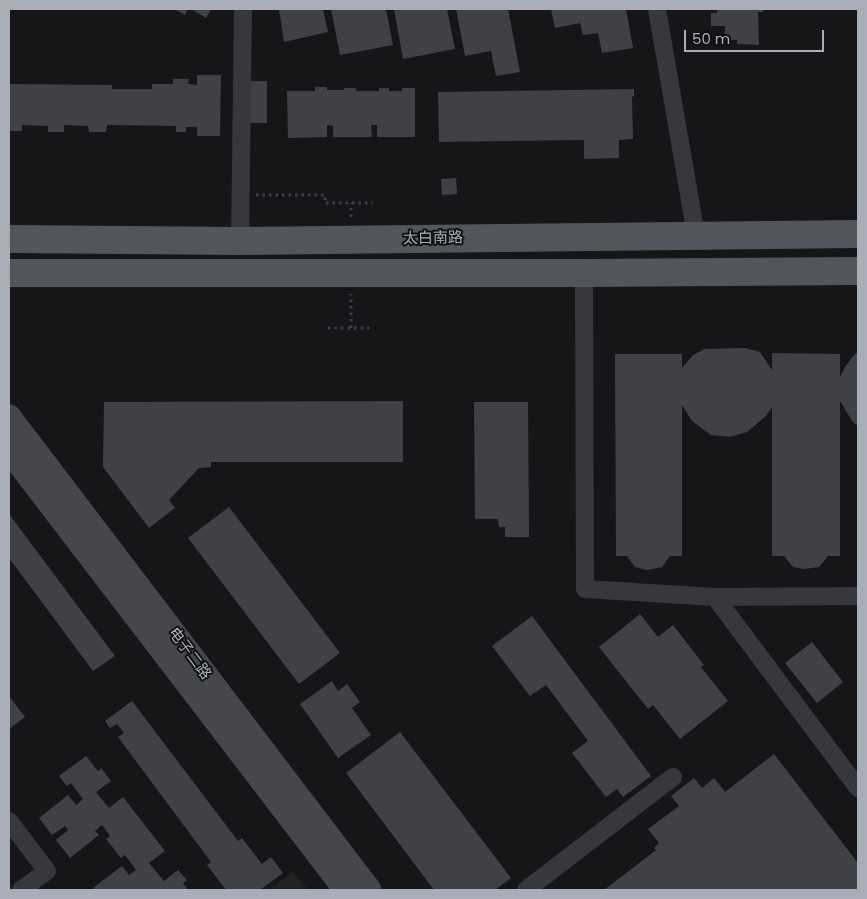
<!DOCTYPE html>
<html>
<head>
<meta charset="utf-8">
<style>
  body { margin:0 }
  #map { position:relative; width:867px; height:899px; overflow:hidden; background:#161618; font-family:Poppins,sans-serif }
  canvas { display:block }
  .frame { position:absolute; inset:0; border:10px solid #a8adb8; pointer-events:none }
  .scale { position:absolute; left:684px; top:30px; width:140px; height:22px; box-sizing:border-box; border:2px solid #a8adb8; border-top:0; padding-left:6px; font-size:15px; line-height:18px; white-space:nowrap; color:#a8adb8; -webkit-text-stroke:4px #111113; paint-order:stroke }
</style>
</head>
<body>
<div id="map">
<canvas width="867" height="899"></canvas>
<div class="frame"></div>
<div class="scale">50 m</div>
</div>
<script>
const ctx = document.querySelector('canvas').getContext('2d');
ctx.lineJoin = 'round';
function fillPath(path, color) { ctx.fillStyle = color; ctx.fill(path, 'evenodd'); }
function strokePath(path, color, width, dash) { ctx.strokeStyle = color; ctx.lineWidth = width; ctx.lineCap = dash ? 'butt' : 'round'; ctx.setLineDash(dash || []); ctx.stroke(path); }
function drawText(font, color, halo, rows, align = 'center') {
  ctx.font = font + ' Poppins,"Noto Sans SC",sans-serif'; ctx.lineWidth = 4; ctx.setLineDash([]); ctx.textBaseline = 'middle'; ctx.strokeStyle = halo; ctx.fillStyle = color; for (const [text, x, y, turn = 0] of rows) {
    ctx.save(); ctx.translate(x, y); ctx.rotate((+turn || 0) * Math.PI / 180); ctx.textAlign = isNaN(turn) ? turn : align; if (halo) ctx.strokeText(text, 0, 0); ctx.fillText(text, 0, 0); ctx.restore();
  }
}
const built = new Path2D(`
  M293,872L308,890H268Z`);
const building = new Path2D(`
  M174,9H188L185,15Z
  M191,9H211L206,18Z
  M279,9H323L328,32L284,42Z
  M331,9H386L393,45L340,55Z
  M394,9H447L455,49L403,59Z
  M456,9H508L520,72L496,76L491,51L465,56Z
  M551,9H626L633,48L602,53L598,33L583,35L580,23L555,28Z
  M717,9H763V12H758L759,45L737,44V40H725V26H711V13H717Z
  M197,75H221L220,136H197V127H186V132H176V126L107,125L106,132H89L88,126L64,125V132H48V126L22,125V131H9V84L112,85V89H152V84H173V79H189L188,84L197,85Z
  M249,81H267V123H249Z
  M315,87H327V90H344V88H356V91H379V88H389V91H402V88H415V137H377V125H371L372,137H333V126L327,125V137L288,138L287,91H315Z
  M634,89V96L632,97L633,139L619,140V158L584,159V140L439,142L438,92Z
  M456,178L457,194L442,195L441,179Z
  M745,348L760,352L772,370V353L840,354V377L845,367L853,356L858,352V426L852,421L840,401V556H828L819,567L804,569L793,567L784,556H772V407L766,416L747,432L730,437L711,435L692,421L682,405V556H670L662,567L647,570L635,567L627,556H616L615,354H682V368L693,355L705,349Z
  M403,401V462H211V467L199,468L169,500L175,508L149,528L103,467L104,402Z
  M474,402H528L529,537H505V527H499L498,519H475Z
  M229,507L340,653L299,684L188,538Z
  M9,514L115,656L93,671L9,558Z
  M640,614L658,637L673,625L704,665L701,667L728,701L680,739L653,705L648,709L599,647Z
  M532,616L651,776L623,797L617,789L606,797L572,753L588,741L546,685L530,696L492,646Z
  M812,642L843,682L817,703L785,663Z
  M332,681L338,691L347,684L360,702L352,708L371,735L338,758L300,704Z
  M9,696L25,717L9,729Z
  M132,701L238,841L242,838L262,864L271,857L283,873L260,890H226L207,865L211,862L118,737L124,733L117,724L110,728L105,721Z
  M400,732L511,878L495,890H434L346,773Z
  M774,754L858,863V890H604L656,850L654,848L659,843L648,829L679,806L671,796L694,778L702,788L714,778L725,792Z
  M86,756L98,771L101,768L111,781L96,792L109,808L123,797L165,851L149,863L164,881L178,870L187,880L183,883L188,890H95L93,888L122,866L129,875L136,870L125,855L121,858L106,839L110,836L102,825L95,831L99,835L70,858L56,840L68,830L65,826L52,835L39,818L68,795L76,805L83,799L71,783L67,786L59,776Z`);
const path = new Path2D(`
  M256,195H325V203H373
  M351,217V203
  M328,328H372
  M351,328V294`);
const minor = new Path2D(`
  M657,9L696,235
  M240,241L243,9
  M584,273L585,589L715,597L858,596
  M715,597L858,788
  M9,821L47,871L21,890
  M526,890L673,777`);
const secondary = new Path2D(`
  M9,417L369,890
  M9,450L346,890`);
const primary = new Path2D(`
  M9,239L240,241L858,234
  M9,273H584L858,271`);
const streetNames = [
  ["太白南路",433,239,-1],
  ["电子二路",189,654,53]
];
fillPath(built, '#222225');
fillPath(building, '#404145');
strokePath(path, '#3d3f44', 3, [2.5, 4]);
strokePath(minor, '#37383d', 18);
strokePath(secondary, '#45474d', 25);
strokePath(primary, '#53555c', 28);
drawText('15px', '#a8adb8', '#111113', streetNames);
</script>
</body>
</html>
